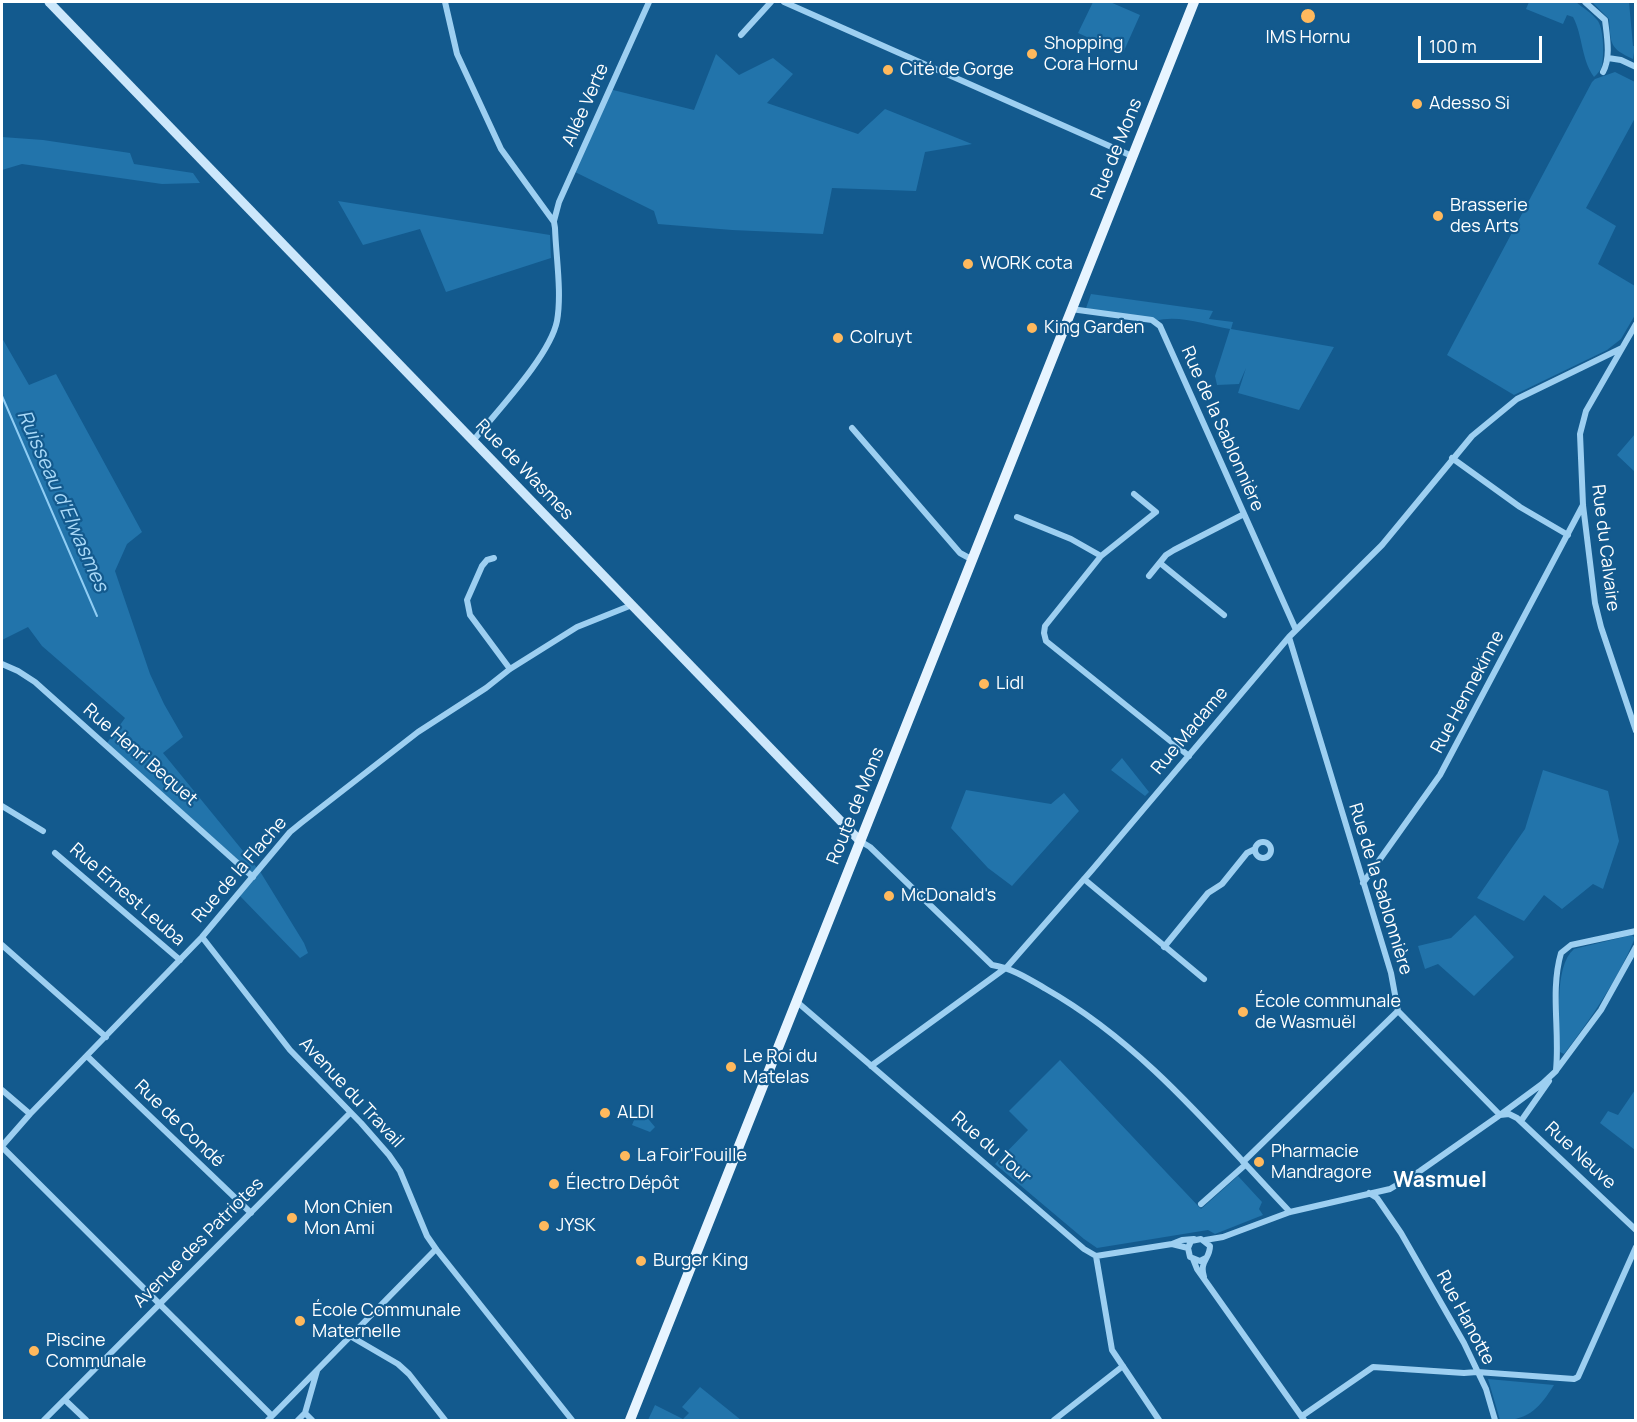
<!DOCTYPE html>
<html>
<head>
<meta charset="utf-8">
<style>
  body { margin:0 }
  #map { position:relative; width:1637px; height:1422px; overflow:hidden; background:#135a8e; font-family:Manrope,sans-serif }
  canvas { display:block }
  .frame { position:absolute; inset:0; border:3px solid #fff; pointer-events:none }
  .scale { position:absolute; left:1418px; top:36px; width:124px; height:27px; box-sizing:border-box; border:3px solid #fff; border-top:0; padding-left:8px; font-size:18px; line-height:21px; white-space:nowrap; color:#fff; -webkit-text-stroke:4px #135a8e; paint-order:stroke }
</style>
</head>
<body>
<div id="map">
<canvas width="1637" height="1422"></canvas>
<div class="frame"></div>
<div class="scale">100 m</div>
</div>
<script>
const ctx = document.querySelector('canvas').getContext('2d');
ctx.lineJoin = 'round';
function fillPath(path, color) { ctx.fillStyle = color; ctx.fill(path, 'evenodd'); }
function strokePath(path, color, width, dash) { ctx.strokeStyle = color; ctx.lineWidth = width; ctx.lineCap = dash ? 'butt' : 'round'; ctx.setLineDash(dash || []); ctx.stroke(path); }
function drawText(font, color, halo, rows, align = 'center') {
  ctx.font = font + ' Manrope,sans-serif'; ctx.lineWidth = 4.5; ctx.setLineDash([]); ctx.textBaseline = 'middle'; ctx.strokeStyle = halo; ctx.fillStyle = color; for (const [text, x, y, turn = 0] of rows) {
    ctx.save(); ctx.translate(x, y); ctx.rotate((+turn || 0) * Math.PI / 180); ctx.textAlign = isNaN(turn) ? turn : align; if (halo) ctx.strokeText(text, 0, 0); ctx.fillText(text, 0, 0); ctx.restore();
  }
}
const green = new Path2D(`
  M1093,2H1110L1140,15L1123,53L1078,33Z
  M1529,2H1576C1583,8 1592,13 1598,21C1604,31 1604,54 1602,65C1601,70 1598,73 1594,77C1581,59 1583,36 1573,17L1567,15L1563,24L1526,9Z
  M1592,2H1629L1633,46H1635L1633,59C1609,48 1611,44 1609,19Z
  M716,54L739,75L773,58L793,74L767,103L858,134L885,109L972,144L925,152L916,191L832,188L823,234L732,230L658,224L654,211L573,171L609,89L694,110Z
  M1615,72L1635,82V118L1586,208L1616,226L1598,264L1635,286V315L1621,339L1607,350L1514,395L1447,355L1592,82L1595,79Z
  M2,137L43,140L130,153L134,164L193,173L200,183L162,184L22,164L2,170Z
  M338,201L550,235L551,258L446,292L420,229L363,245Z
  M1091,294L1213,311L1209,319L1233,322L1231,329L1334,347L1299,410L1238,393L1246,368L1239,384L1217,385L1215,376L1230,329C1207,325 1178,314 1155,321L1085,311Z
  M2,338L29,385L56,374L142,532L127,544L115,571L150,674L164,704L183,737L163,753L261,873L304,943L308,953L300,958L240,896L256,876L107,743L125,718L42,646L28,627L2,640Z
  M1635,434V472L1617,455Z
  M1122,758L1149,792L1145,796L1111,770Z
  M1543,770L1608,791L1619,841L1603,889L1593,884L1562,909L1544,895L1524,921L1477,898L1525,829Z
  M966,790L1051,804L1064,793L1079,811L1012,886L988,868L951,828Z
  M1475,915L1514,957L1474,996L1438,964L1425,969L1418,946L1451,938Z
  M1632,935L1635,938C1617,981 1592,1017 1564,1054L1560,1052C1560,1027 1553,966 1574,949Z
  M1060,1060L1201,1209L1238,1176L1262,1202L1259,1209L1263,1215L1215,1234L1208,1230L1097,1248L1084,1239L995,1164L1028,1130L1009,1111Z
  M1635,1090L1636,1150H1635L1600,1123L1608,1111L1618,1115Z
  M639,1108L655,1127L650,1132L632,1125Z
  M1488,1379L1554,1385C1540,1407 1529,1421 1500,1420Z
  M700,1387L741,1420H648L655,1405L683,1419L689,1413L682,1407Z`);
const stream = new Path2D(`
  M2,396L97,616`);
const street = new Path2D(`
  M445,2L457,54L501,149L554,222L555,228C556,257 562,293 557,321C550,356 496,412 473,441
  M784,2L1132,156
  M1585,2L1605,20C1607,37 1611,58 1603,72
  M741,35L771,2
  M1608,58L1621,60L1636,67
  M554,221L559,202L649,2
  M1071,309L1152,320L1160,326L1296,630
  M1636,324L1586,411L1580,434L1583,505L1595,603L1601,627L1636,731
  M852,428L960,553L971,559
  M1452,458L1520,507L1568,535
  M1134,494L1156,512L1101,556L1045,626L1044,633L1046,641L1189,756
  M1017,517L1071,539L1101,556
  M494,558L487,560L482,566L467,600L470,615L510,669
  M1160,563L1224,615
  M1149,576L1166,555L1174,550L1244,514
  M1289,637L1391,973L1398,1011L1500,1115
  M2,664L18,671L35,682L253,877
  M2,806L43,831
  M860,841L870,847L992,965C1012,968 1029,979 1046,989C1143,1044 1214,1132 1290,1212
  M1255 850a8 8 0 1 1 16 0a8 8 0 1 1-16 0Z
  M55,853L180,960
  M1084,879L1204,979
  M1363,883L1440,775L1583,505
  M202,937L290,1050L361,1123L389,1155L400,1171L427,1236L436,1249L572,1420
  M2,945L106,1037
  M1164,947L1208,893L1222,884L1247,853L1255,849
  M796,1001L1084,1249L1096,1256L1172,1244L1188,1248
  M87,1056L251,1213
  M871,1066L1007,967L1092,870L1289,637L1382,545L1472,436L1517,399L1622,348
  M1556,1070C1560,1031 1550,991 1561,953L1571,945L1636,931
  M1555,1072L1601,1010L1636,947
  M2,1090L30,1114
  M1500,1115L1509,1114L1517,1118L1636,1230
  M1521,1121L1549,1081
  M2,1146L30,1114L202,937L290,832L301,823L418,732L486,688L510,669L577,627L632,605
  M2,1147L272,1416
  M1243,1162L1398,1011
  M1369,1193L1377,1198L1401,1233L1464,1343L1486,1389L1495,1420
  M1201,1204L1245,1165
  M1205,1240L1223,1237L1290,1212L1390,1189L1420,1171L1500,1115L1542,1084L1556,1071
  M1172,1244L1182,1240L1194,1239
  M1096,1256L1112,1350L1159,1420
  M1193,1259L1197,1269L1304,1420
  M1204,1277C1199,1261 1210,1259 1210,1246L1201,1239L1191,1241L1188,1248L1190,1257L1200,1261L1206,1258
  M350,1336L398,1364L409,1374L445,1420
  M65,1400L86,1420
  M305,1413L312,1420
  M1302,1416L1373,1367L1464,1373L1477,1372L1574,1379L1578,1377L1636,1247
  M44,1420L350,1113
  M268,1420L436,1249
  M298,1420L305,1413L317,1371
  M1054,1420L1123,1366`);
const secondary = new Path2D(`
  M49,2L860,841`);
const primary = new Path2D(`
  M630,1420L1194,2`);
const markers = [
  [1308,16,8,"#ffb95d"],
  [1032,54,6,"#ffb95d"],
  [888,70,6,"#ffb95d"],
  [1417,104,6,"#ffb95d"],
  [1438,216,6,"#ffb95d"],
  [968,264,6,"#ffb95d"],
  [1032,328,6,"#ffb95d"],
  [838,338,6,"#ffb95d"],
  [984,684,6,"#ffb95d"],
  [889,896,6,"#ffb95d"],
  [1243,1012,6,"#ffb95d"],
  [731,1067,6,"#ffb95d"],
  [605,1113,6,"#ffb95d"],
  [625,1156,6,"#ffb95d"],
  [1259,1162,6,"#ffb95d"],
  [554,1184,6,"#ffb95d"],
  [292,1218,6,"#ffb95d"],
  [544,1226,6,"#ffb95d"],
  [641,1261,6,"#ffb95d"],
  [300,1321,6,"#ffb95d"],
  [34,1351,6,"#ffb95d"]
];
const poiNames = [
  ["IMS Hornu",1308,38,"center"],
  ["Shopping",1044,44],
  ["Cora Hornu",1044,65],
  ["Cité de Gorge",900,70],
  ["Adesso Si",1429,104],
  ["Brasserie",1450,206],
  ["des Arts",1450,227],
  ["WORK cota",980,264],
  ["King Garden",1044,328],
  ["Colruyt",850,338],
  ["Lidl",996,684],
  ["McDonald's",901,896],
  ["École communale",1255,1002],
  ["de Wasmuël",1255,1023],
  ["Le Roi du",743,1057],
  ["Matelas",743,1078],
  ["ALDI",617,1113],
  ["Pharmacie",1271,1152],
  ["Mandragore",1271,1173],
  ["La Foir'Fouille",637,1156],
  ["Électro Dépôt",566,1184],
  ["Mon Chien",304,1208],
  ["Mon Ami",304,1229],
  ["JYSK",556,1226],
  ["Burger King",653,1261],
  ["École Communale",312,1311],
  ["Maternelle",312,1332],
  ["Piscine",46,1341],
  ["Communale",46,1362]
];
const streetNames = [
  ["Allée Verte",586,105,-66],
  ["Rue de Mons",1117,149,-68],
  ["Rue de la Sablonnière",1222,429,66],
  ["Rue de Wasmes",524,470,46],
  ["Rue du Calvaire",1605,548,83],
  ["Rue Hennekinne",1468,692,-62],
  ["Rue Madame",1190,731,-50],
  ["Rue Henri Bequet",140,755,41],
  ["Route de Mons",856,806,-68],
  ["Rue de la Flache",240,870,-49],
  ["Rue de la Sablonnière",1380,889,73],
  ["Rue Ernest Leuba",127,895,41],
  ["Avenue du Travail",351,1093,47],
  ["Rue de Condé",179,1124,44],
  ["Rue du Tour",991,1148,41],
  ["Rue Neuve",1580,1156,43],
  ["Avenue des Patriotes",199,1243,-45],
  ["Rue Hanotte",1465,1318,62]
];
const waterNames = [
  ["Ruisseau d'Elwasmes",62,501,66]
];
const quarterNames = [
  ["Wasmuel",1440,1181]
];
fillPath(green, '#2274ab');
strokePath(stream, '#8fcdf4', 2);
strokePath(street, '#9dcff1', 6);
strokePath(secondary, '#cce7fb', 9);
strokePath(primary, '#e7f4ff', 10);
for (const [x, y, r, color] of markers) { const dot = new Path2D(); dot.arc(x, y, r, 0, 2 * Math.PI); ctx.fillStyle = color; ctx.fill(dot); strokePath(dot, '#135a8e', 2); }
drawText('18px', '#fff', '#135a8e', poiNames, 'left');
drawText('18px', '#fff', '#135a8e', streetNames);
drawText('italic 20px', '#a9d9f8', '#135a8e', waterNames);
drawText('bold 21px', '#fff', '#135a8e', quarterNames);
</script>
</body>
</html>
